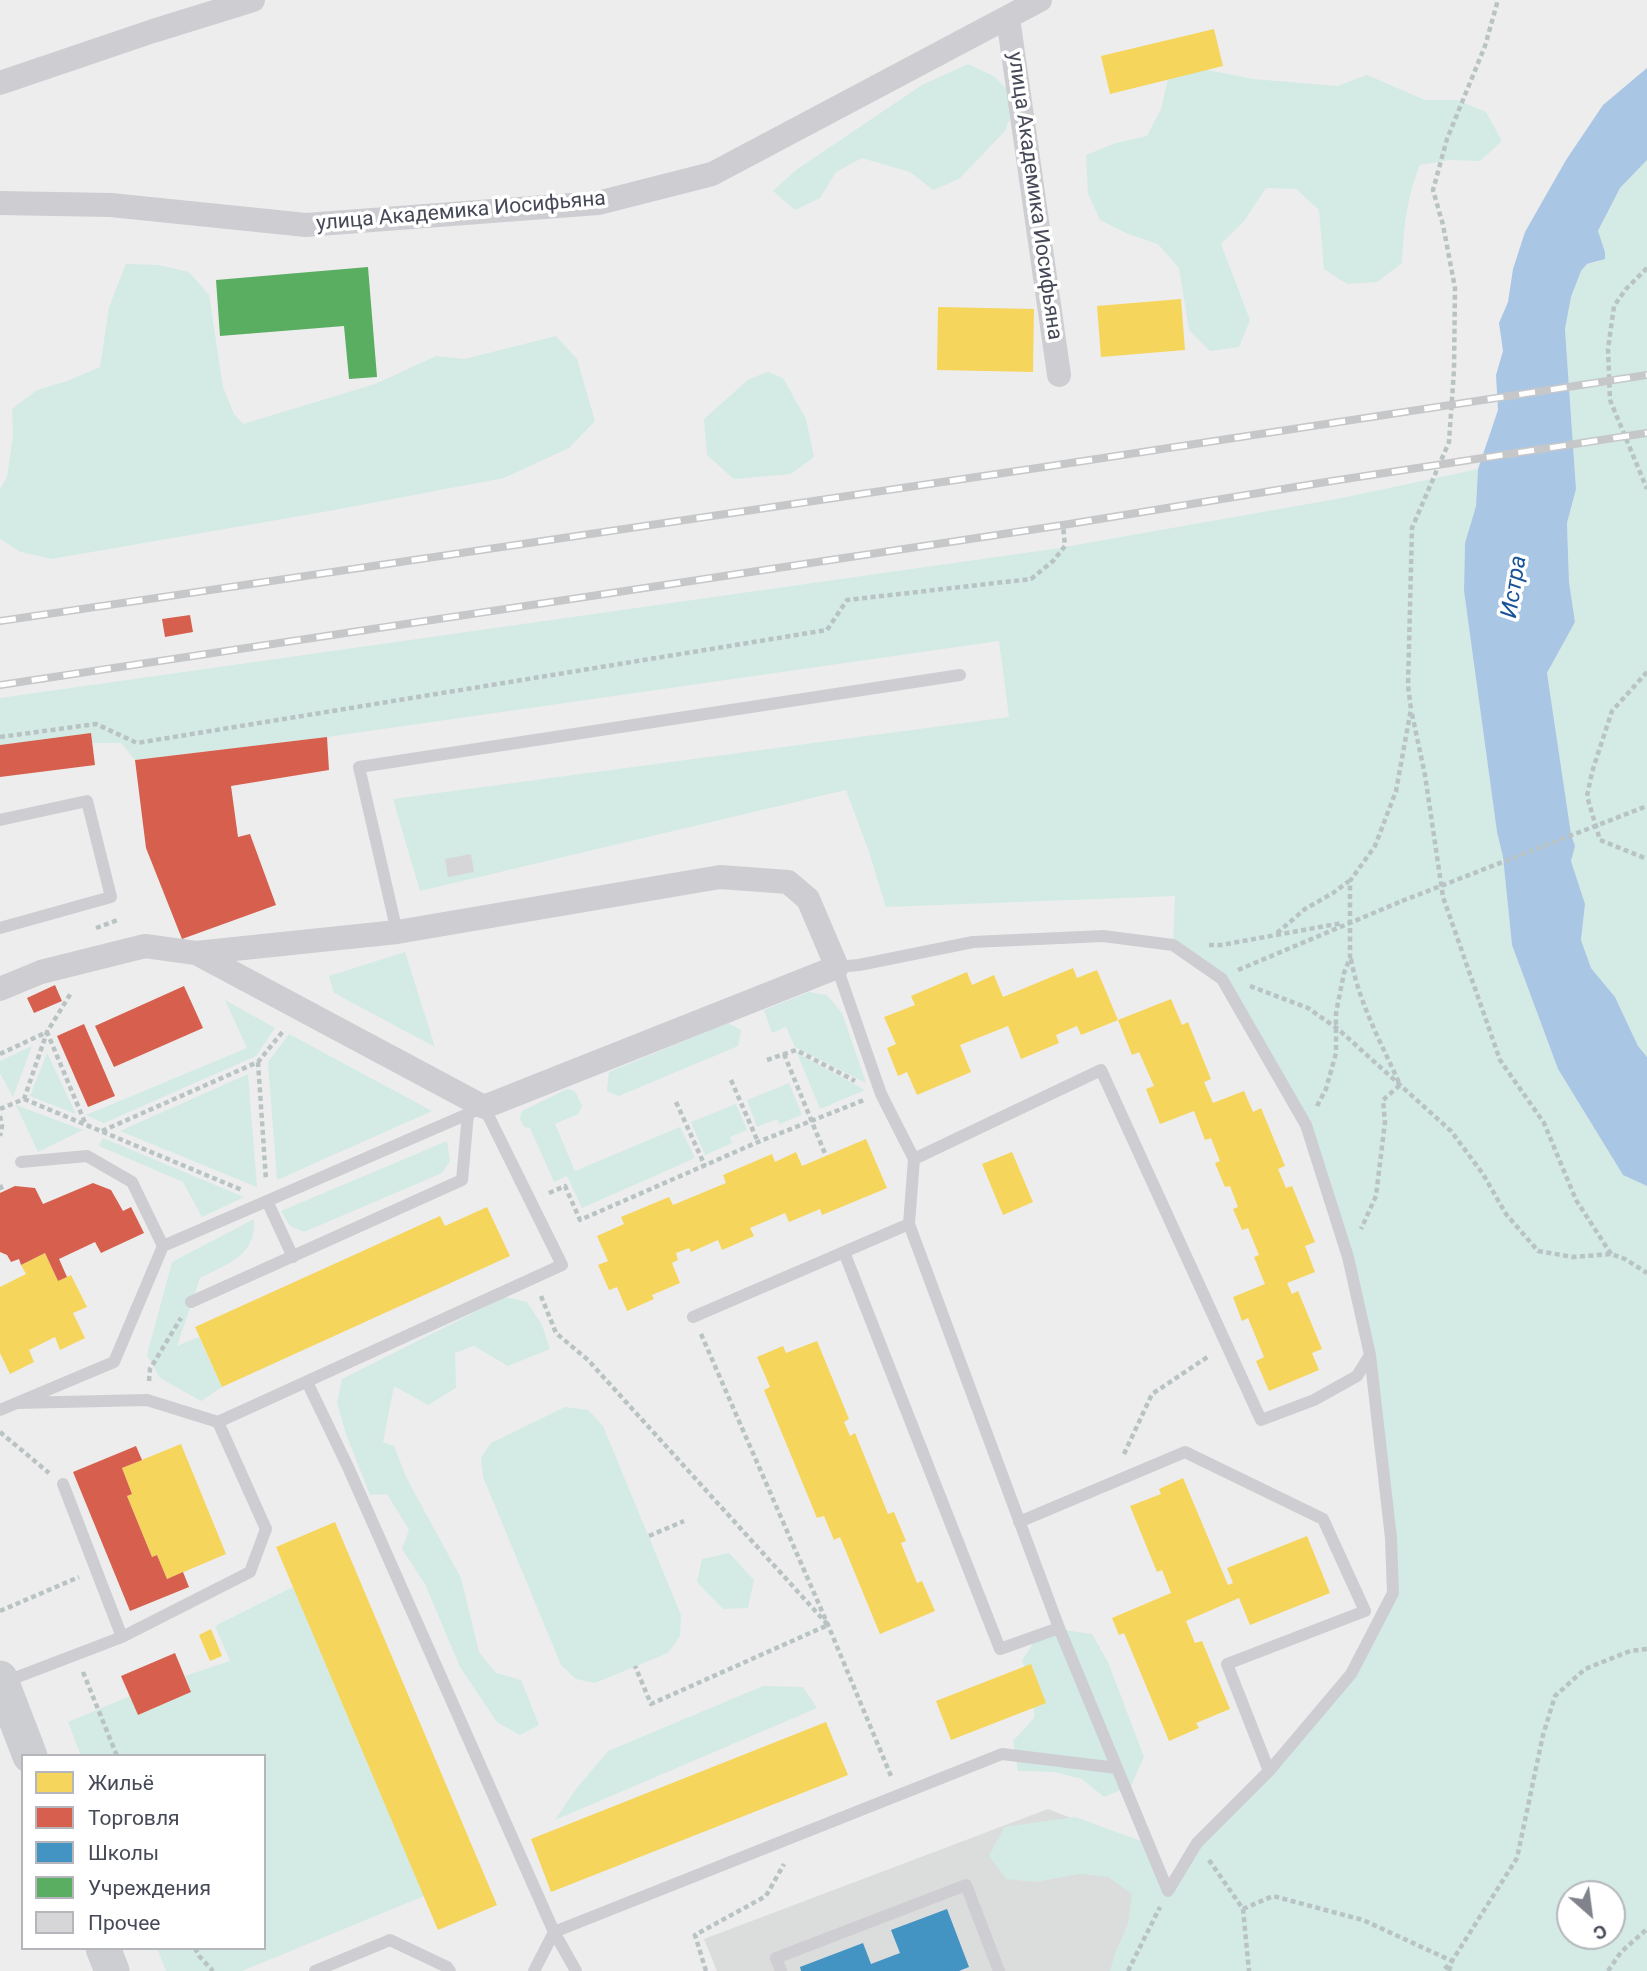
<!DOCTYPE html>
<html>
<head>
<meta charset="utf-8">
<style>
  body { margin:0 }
  #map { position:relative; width:1647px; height:1971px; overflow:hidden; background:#ededed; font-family:Roboto,sans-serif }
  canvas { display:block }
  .legend { position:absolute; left:21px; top:1754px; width:245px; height:196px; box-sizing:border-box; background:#fff; border:2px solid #b5b6bc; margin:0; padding:9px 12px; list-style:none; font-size:21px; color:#464957 }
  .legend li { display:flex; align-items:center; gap:14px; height:35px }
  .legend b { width:35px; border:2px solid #b5b6bc }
  .north { position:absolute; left:1556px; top:1880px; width:70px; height:70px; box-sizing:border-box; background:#fff; border:2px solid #b5b6bc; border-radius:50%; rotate:152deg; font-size:19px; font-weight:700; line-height:28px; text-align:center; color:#464957 }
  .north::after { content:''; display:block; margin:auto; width:24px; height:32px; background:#80828c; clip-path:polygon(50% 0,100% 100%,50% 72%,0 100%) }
</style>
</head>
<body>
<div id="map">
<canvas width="1647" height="1971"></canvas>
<ul class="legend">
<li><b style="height:19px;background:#f6d55c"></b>Жильё</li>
<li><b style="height:19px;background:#d6604d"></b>Торговля</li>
<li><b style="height:19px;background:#4393c3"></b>Школы</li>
<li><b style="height:19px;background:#5aae61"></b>Учреждения</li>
<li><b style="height:19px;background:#d6d6d9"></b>Прочее</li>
</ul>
<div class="north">С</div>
</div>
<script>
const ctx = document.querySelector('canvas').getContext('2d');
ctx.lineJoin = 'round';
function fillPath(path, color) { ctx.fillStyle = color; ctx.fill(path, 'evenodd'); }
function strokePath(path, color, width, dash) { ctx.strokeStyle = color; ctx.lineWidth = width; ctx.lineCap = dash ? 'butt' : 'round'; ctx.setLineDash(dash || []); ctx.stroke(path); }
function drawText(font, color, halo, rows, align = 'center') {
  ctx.font = font + ' Roboto,sans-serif'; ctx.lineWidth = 7; ctx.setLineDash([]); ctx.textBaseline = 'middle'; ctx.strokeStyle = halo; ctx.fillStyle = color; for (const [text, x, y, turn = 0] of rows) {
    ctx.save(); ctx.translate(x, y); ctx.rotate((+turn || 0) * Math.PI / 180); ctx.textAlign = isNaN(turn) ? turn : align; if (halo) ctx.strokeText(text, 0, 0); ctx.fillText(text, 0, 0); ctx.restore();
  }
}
const education = new Path2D(`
  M1048,1809L1135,1843L1154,1898L1119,1971H717L704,1939Z`);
const green = new Path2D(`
  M968,64L995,77L1017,100L1005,131L959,179L933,190L910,172L862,158L836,172L820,198L795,210L773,191L796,170L922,85Z
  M1197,68L1253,79L1337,86L1367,75L1425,100H1457L1486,112L1502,141L1480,161L1450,160L1420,165C1406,200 1404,226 1402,263L1377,282L1347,284L1324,269L1319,210L1296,189L1266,188L1244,221L1221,244L1250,320L1239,347L1210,351L1189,330L1179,268L1158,244L1128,234L1100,220L1088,194L1086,155L1116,143L1147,136L1161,109L1168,79Z
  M1647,160V1057L1638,1046L1615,997L1591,968L1581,940L1585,904L1571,861L1575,846L1571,834L1547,673L1575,622L1569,582L1567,523L1576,488L1565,329L1571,297L1581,271L1587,264L1598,262L1605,252L1598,232L1620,188Z
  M126,264L158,265L189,272L209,295L223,387L234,414L243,424L375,384L436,356L465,359L556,336L577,359L595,421L569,448L504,478L329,511L51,559L21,552L0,539V489L7,477L13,435L12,409L37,390L67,381L100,367L109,307Z
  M768,372L783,378L806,419L814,457L791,474L734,479L707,455L704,419L749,379Z
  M1478,469L1476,506L1465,543L1464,591L1497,832L1503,857L1512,945L1558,1069L1623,1175L1647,1186V1971H1110L1115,1953L1128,1924L1132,1894L1108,1877L1080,1874L1036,1882L1006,1879L989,1856L1004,1827L1075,1817L1144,1842L1168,1888L1197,1843L1351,1674L1393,1593L1370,1355L1306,1125L1222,979L1173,945L1175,896L886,907L868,849L846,790L420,891L393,799L1009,717L999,641L327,737L135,760L121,743H92L91,734L0,745V698L1053,549L1342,498ZM1570,1894H1612V1936H1570Z
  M405,952L435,1047L334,993L329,976Z
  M809,992L827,995L842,1013L866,1083L795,1047L786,1027L772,1033L764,1010Z
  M225,1000L275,1028L256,1056L104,1123L86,1115L247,1048Z
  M728,1023L741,1030L738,1046L619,1096L607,1091L609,1072Z
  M289,1034L432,1111L277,1180L268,1062Z
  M32,1046L13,1097L0,1073V1061Z
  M47,1053L76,1114L30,1096Z
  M797,1053L865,1090L820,1109Z
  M248,1074L257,1187L120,1131Z
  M789,1083L802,1115L779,1124L777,1119L757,1127L747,1100Z
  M567,1089L575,1091L582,1106L578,1114L555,1124L575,1171L680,1127L695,1158L582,1208L567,1176L554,1182L530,1128L524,1127L520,1119L522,1111Z
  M736,1104L747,1130L730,1137L732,1143L705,1155L691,1122Z
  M16,1105L83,1130L38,1152Z
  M103,1138L244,1197L202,1217L183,1182L99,1146Z
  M447,1141L450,1161L442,1173L304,1232L290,1226L281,1211Z
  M254,1219C257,1256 227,1264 200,1278L177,1346L199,1337L222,1387L201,1401L160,1378L147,1355L172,1262Z
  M505,1297L527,1302L542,1325L550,1349L508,1366L474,1346L455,1353L456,1388L428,1405L394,1386L383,1442L394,1446L406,1477L461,1578L479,1652L496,1673L521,1680L539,1725L520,1735L497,1722L460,1667L425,1584L402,1549L409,1530L387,1494L370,1495L346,1434L337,1403L342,1379Z
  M565,1407L588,1410L603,1426L681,1615L680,1636L668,1653L595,1683L576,1679L561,1665L483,1477L481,1458L491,1443Z
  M729,1553L754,1580L748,1608L723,1609L697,1582L702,1559Z
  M293,1587L424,1896L242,1971H166L157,1948H264V1756H81L68,1722L130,1696L138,1715L191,1692L185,1676L230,1661L215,1626Z
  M1043,1627L1092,1634L1108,1662L1144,1757L1131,1786L1104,1797L1082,1779L1054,1772L1018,1771L1013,1741L1034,1718V1690L1022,1661Z
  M763,1686L803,1687L817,1708L555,1820L576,1789L608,1751Z`);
const water = new Path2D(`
  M1647,68V160L1620,188L1598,231L1605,252V259L1587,264L1581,271L1571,297L1565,329L1576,489L1567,523L1569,582L1575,622L1547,673L1571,834L1575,846L1571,861L1585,904L1581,940L1591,968L1615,997L1638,1046L1647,1057V1186L1623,1175L1558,1069L1512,945L1503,857L1497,832L1464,591L1465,543L1476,506L1478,469L1498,410L1496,375L1503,351L1499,323L1508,302L1513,269L1525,232L1566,160L1603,105Z`);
const homes = new Path2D(`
  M1214,29L1223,66L1110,94L1101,56Z
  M1181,299L1185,350L1101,357L1097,306Z
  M938,307L1034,309L1033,372L937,370Z
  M1073,968L1077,978L1097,970L1118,1020L1081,1035L1077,1026L1056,1035L1059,1043L1021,1059L1008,1026L960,1045L971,1072L917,1095L907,1072L898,1076L887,1048L896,1044L884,1017L915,1005L911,996L967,972L972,985L994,975L1003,997Z
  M1171,999L1182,1025L1188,1022L1211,1079L1204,1082L1213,1103L1244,1091L1253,1112L1261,1108L1285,1166L1278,1169L1286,1188L1292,1186L1315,1242L1305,1246L1315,1272L1287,1283L1292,1294L1298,1291L1322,1349L1312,1353L1319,1370L1269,1391L1256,1361L1264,1357L1248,1318L1242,1321L1233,1297L1265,1284L1254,1257L1259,1255L1248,1228L1242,1230L1233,1209L1238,1207L1230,1186L1225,1187L1215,1163L1220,1161L1211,1138L1205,1140L1194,1111L1160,1124L1146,1089L1154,1086L1139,1052L1132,1055L1118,1020Z
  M866,1139L887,1188L822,1215L820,1209L789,1222L785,1213L750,1228L754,1236L722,1250L718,1240L691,1252L689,1248L676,1253L678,1260L672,1263L680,1283L652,1295L654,1299L627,1311L617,1287L609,1290L598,1265L608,1261L597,1236L624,1224L621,1217L669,1197L673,1205L726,1183L723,1175L772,1154L775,1162L796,1152L802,1166Z
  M1012,1152L1033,1202L1003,1215L982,1164Z
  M487,1207L510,1256L222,1387L195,1327L440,1216L445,1226Z
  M45,1253L58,1281L71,1275L87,1307L73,1313L85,1338L60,1350L55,1337L29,1350L34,1362L10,1374L0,1353V1287L26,1274L21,1265Z
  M817,1341L849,1419L844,1422L850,1436L855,1433L888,1514L894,1512L906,1541L901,1543L917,1583L922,1581L935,1611L880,1634L840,1537L834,1540L824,1516L817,1518L764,1390L770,1387L757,1357L783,1346L786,1353Z
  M181,1444L226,1554L167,1579L157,1555L152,1557L127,1496L132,1494L122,1468Z
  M1183,1478L1228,1585L1233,1583L1227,1568L1307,1536L1330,1593L1250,1625L1239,1598L1186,1621L1195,1643L1202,1641L1230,1709L1196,1723L1199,1728L1169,1741L1124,1633L1119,1635L1112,1618L1171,1593L1162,1570L1157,1572L1130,1506L1161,1494L1159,1489Z
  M335,1522L497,1905L438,1930L276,1547Z
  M211,1629L222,1656L210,1661L199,1635Z
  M1031,1664L1046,1703L951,1740L936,1701Z
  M826,1722L848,1775L551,1892L531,1839Z`);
const shops = new Path2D(`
  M190,615L193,632L165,637L162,619Z
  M91,733L95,765L0,777V745Z
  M327,737L329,770L231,786L238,837L250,834L276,905L182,939L146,848L135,760Z
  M55,985L62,1001L34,1013L27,998Z
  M184,986L203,1028L114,1067L95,1026Z
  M84,1024L115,1096L88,1107L57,1036Z
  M93,1183L111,1190L123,1211L131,1207L144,1233L101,1253L95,1242L59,1259L67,1277L58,1281L45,1253L21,1265L19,1259L11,1262L7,1255L0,1252V1193L15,1186L35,1188L43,1204Z
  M136,1446L142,1460L122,1468L132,1494L127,1496L152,1557L157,1555L167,1579L183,1572L189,1587L130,1611L73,1472Z
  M175,1653L191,1692L138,1715L121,1676Z`);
const schools = new Path2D(`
  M947,1909L969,1967L959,1971H801L800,1967L863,1943L871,1964L900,1953L891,1930Z`);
const public = new Path2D(`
  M368,267L377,377L349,379L344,326L220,336L216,280Z`);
const building = new Path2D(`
  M471,854L474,872L448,877L445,859Z`);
const path = new Path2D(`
  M1647,268L1626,289L1614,306L1608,349L1610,400L1647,489
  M1647,672L1612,711L1592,772L1587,796L1600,840L1647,859
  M1412,714L1425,775L1443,897L1500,1060L1544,1123L1576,1200L1611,1254
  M0,737L96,724L137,743L827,630L847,600L1031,579L1053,561L1065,546L1063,525
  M96,928L118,920
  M1277,933L1305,909L1333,893L1349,881
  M1209,945H1221L1342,923
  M1351,959C1359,1004 1382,1044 1400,1085L1383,1100L1385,1122L1376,1196L1361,1229
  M1238,970L1402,901
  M1250,986L1308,1008L1338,1029L1451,1131L1483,1174L1506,1214L1538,1251L1573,1257L1611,1254L1625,1259L1647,1273
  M0,1054L47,1032L86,1125
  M784,1054L826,1156
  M767,1060L796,1050L855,1081
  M258,1062L266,1180
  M731,1080L758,1142
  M24,1099L242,1190
  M676,1102L705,1166
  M1317,1106L1326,1089L1336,1053V1013L1344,973L1350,958V881L1375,846L1396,791L1411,709L1408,686L1412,528L1449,442L1454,370L1455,288L1443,225L1433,190L1447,139L1485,46L1498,0
  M0,1109L24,1099L47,1032L71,993
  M0,1116L2,1126L0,1136
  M102,1131L258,1062L284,1030
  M0,1185L3,1192
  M549,1193L565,1186L580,1220L758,1142L864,1100
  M541,1296L556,1333L588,1360L828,1625L651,1704L635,1666
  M701,1334L828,1625L891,1776
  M149,1381L150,1369L181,1318
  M0,1432L49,1473
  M1124,1454L1152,1394L1209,1356
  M649,1536L684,1521
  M0,1611L79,1577
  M83,1672L117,1756
  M1209,1860L1243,1909L1249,1971
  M1243,1909L1273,1896L1363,1920L1452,1961L1443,1971
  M195,1948L199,1956L213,1971
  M706,1971L695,1935L766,1896L784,1864
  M1128,1971L1160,1907
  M1449,1971L1452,1961L1517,1858L1543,1735L1555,1696L1585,1669L1630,1651L1647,1649
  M1608,1971L1621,1952L1647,1929`);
const service = new Path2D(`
  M0,820L87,801L111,897L0,928
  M397,932L359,767L960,675
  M914,1159L1101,1070L1261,1420L1314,1400L1357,1376L1370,1355
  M21,1162L87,1156L132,1182L163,1246
  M267,1201L293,1257
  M909,1224L1059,1628L1168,1891L1197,1843L1269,1771L1227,1664L1365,1611L1323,1519L1185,1452L1019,1522
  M844,1252L1000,1649L1059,1628
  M191,1302L462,1180L468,1114
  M693,1317L909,1224L914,1159L881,1094L837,967L859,965L973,942L1103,936L1173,945L1222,979L1306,1125L1348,1257L1370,1355L1391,1538L1393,1593L1351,1674L1269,1771
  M307,1382L348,1467L554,1932L576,1971
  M0,1410L114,1362L163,1246L484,1107L562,1265L218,1422L147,1400L17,1403
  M63,1484L122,1637
  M2,1683L122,1637L250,1572L266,1529L218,1422
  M315,1971L390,1940L447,1967L450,1971
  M534,1971L554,1932L1002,1754L1117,1768
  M781,1971L776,1958L966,1885L999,1971`);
const minor = new Path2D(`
  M1008,18L1059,375
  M0,83L153,31L253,0
  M0,203L111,205L306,225L598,203L712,174L1040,0
  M0,989L41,972L145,946L196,953L484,1107L837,967L808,899L788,882L720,877L397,932L196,953`);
const secondary = new Path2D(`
  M0,1678L30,1756
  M103,1948L112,1971`);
const rail = new Path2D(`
  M0,621L1044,467L1647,375
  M0,685L1063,525L1332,481L1647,433`);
const pathBridge = new Path2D(`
  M1402,901L1647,806`);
const streetNames = [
  ["улица Академика Иосифьяна",1034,196,82],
  ["улица Академика Иосифьяна",461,212,-5]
];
const waterNames = [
  ["Истра",1515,587,-81]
];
fillPath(education, '#dbdcdc');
fillPath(green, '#d3ebe4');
fillPath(water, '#aac6e5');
fillPath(homes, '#f6d55c');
fillPath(shops, '#d6604d');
fillPath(schools, '#4393c3');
fillPath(public, '#5aae61');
fillPath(building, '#d6d6d9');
strokePath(path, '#b9c3c4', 4.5, [5, 3.5]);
strokePath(service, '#ceced2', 12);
strokePath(minor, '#ceced2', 24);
strokePath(secondary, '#cdced2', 35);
strokePath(rail, '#c6c7c9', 8);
strokePath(rail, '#fff', 5, [16]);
strokePath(pathBridge, '#b9c3c4', 4.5, [5, 3.5]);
drawText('21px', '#464957', '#fff', streetNames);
drawText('italic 23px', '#195397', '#fff', waterNames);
</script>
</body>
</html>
